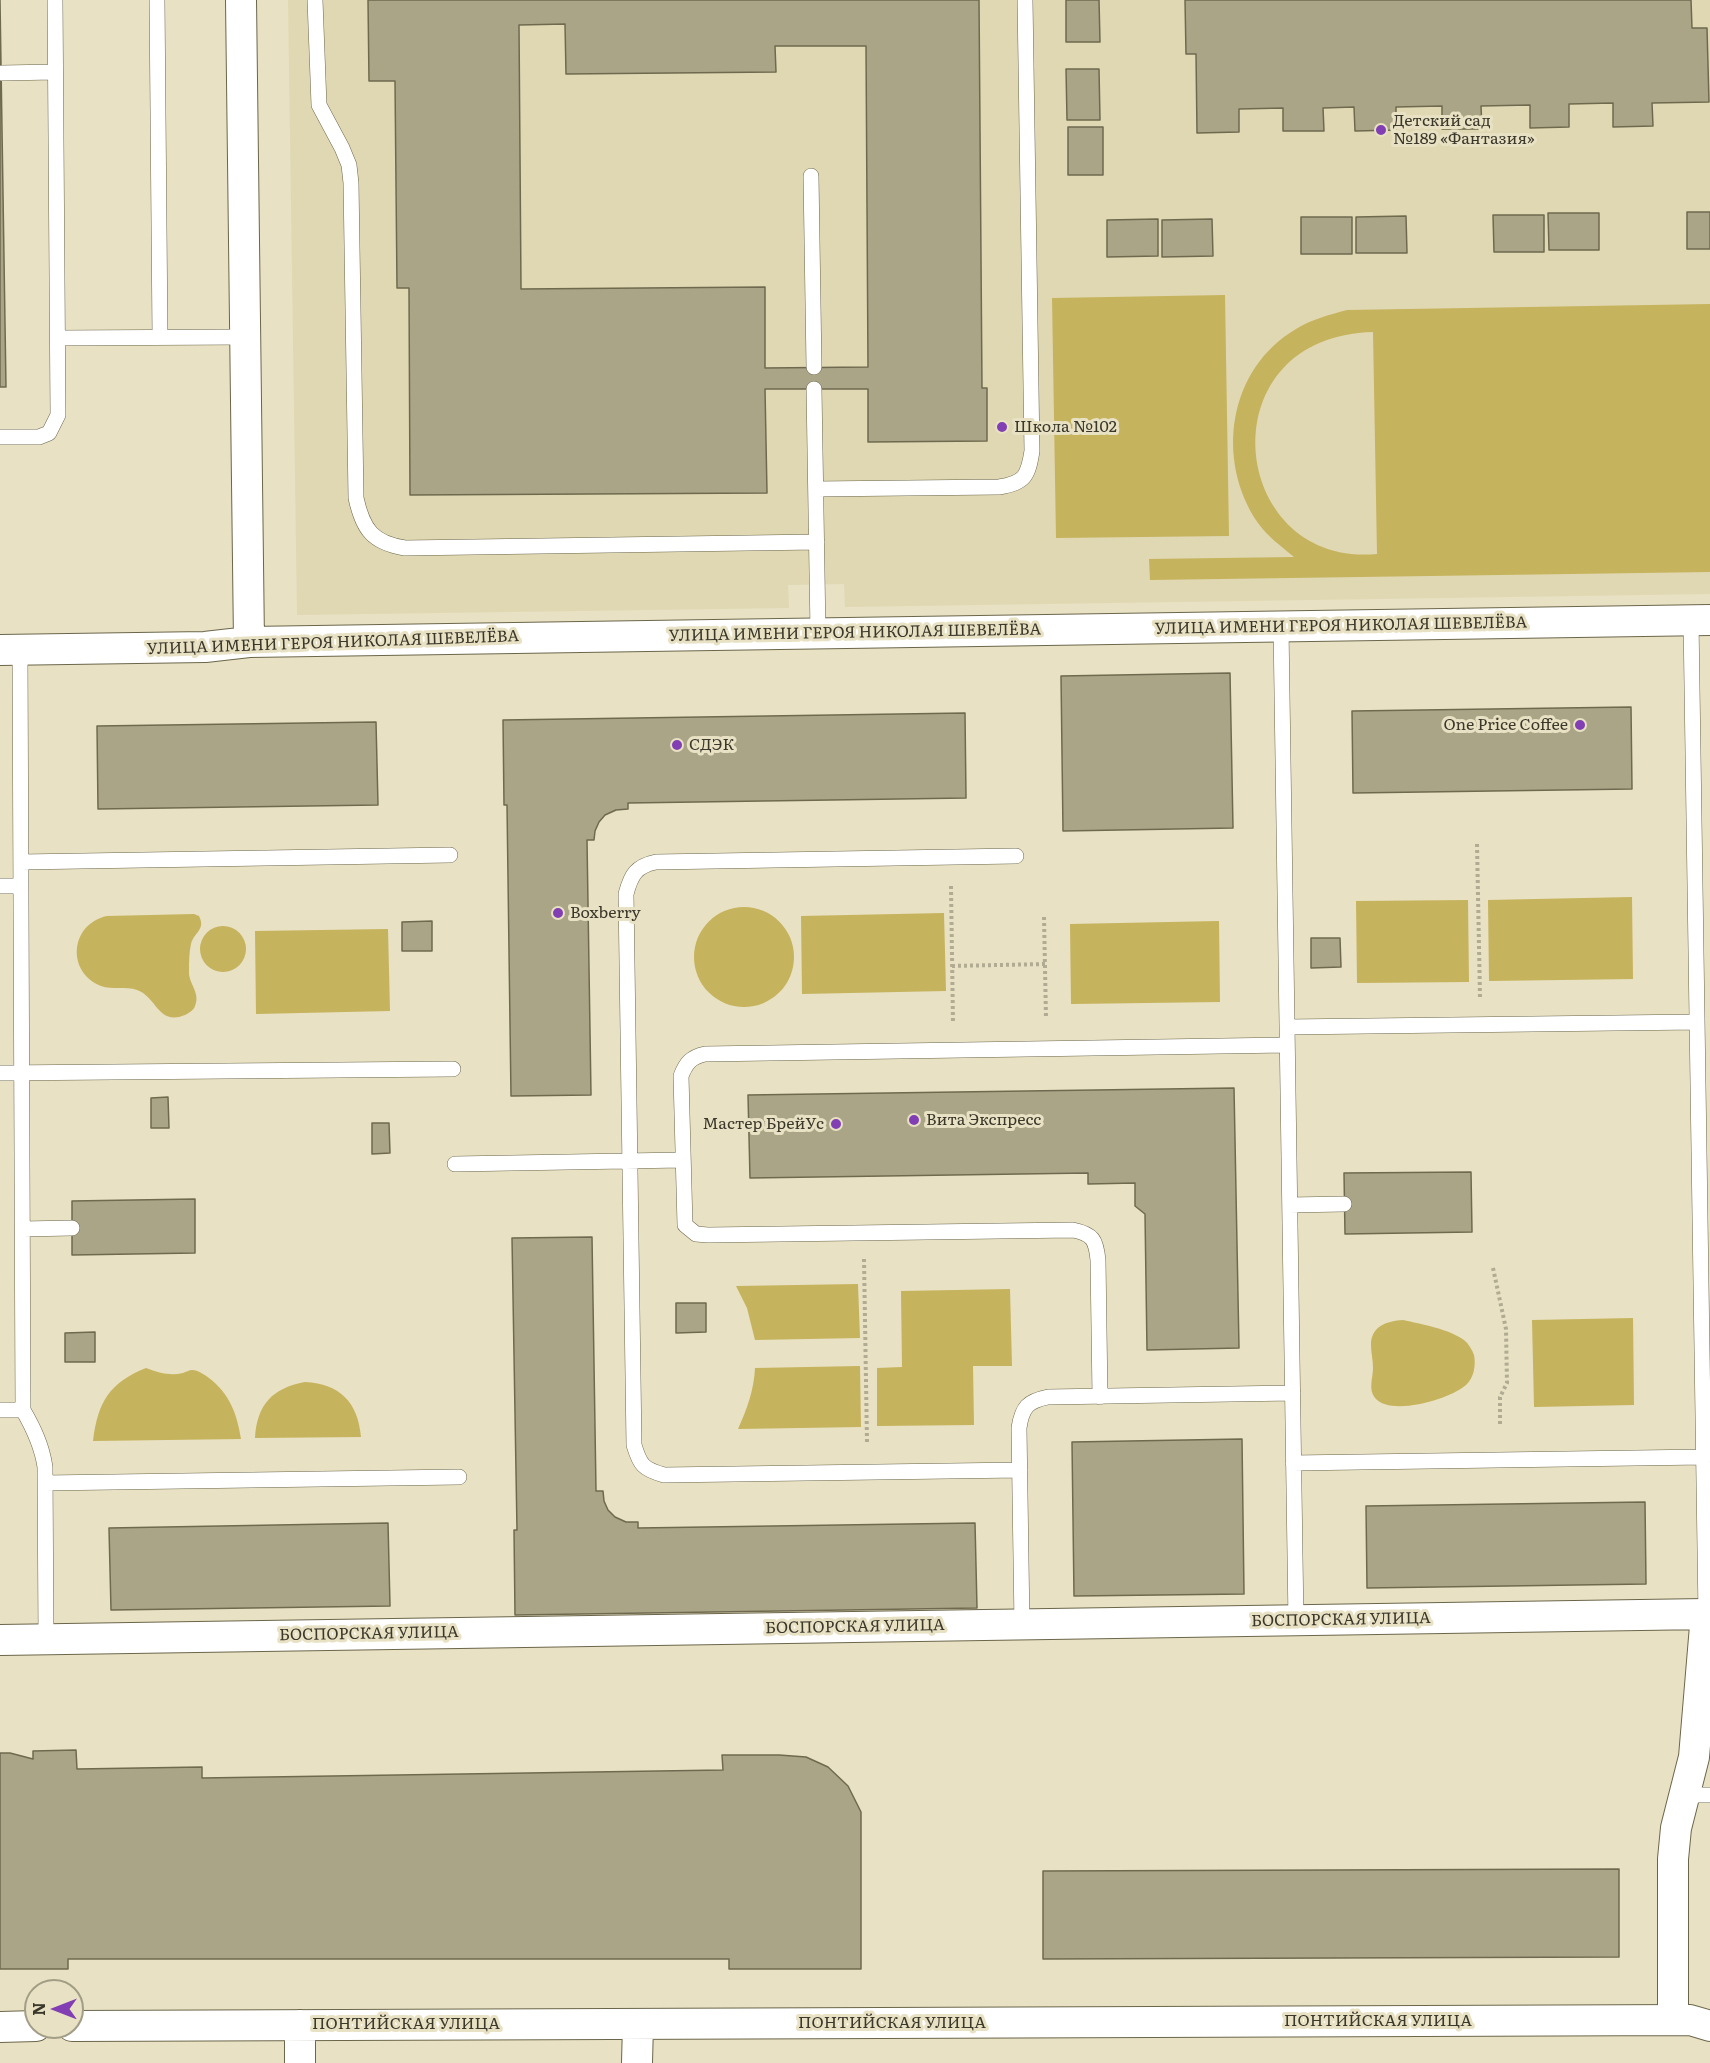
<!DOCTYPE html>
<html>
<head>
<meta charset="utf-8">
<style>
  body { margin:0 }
  #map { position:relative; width:1710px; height:2063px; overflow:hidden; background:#e8e1c3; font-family:Literata,serif }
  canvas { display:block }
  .north { position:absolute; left:24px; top:1979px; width:60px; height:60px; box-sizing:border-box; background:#e8e1c3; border:2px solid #a29d86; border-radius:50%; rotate:270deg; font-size:16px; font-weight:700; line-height:24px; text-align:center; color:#3a372b }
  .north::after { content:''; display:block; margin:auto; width:21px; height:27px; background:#823fb3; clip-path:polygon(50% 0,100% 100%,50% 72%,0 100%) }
</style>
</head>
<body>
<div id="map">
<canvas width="1710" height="2063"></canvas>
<div class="north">N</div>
</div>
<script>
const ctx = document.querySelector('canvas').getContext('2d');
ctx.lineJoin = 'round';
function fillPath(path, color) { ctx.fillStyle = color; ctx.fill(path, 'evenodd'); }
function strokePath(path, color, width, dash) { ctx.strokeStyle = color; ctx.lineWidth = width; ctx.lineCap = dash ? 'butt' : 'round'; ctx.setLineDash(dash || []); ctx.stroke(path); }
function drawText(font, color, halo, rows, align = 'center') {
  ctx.font = font + ' Literata,serif'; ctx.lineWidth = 6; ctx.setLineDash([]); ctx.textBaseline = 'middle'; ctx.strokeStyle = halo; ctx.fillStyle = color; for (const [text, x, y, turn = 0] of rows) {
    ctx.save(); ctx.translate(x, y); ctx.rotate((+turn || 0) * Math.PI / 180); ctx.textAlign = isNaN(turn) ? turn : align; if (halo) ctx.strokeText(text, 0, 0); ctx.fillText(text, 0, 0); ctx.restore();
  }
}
const built = new Path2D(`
  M288,0H1710V594L845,607L844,584L788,585L789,608L297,615Z`);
const green = new Path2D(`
  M1225,295L1229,536L1056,538L1052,298Z
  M1710,304V572L1150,580L1149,559L1294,557C1281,546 1268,537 1258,523C1215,460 1228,369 1296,329C1312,319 1329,315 1347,310ZM1373,332L1377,554C1228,568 1204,336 1373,332Z
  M1632,897L1633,979L1489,981L1488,900Z
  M1468,900L1469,982L1357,983L1356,901Z
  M694 957a50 50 0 1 1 100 0a50 50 0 1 1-100 0Z
  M944,913L946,991L802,994L801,916Z
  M194,914L199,916C206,930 194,932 191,944C189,953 189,962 189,971C188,983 201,993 195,1006C194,1010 189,1013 185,1015C158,1026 157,997 137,990C126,986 112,990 101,986C66,972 70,924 107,916Z
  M1219,921L1220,1002L1071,1004L1070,924Z
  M200 949a23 23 0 1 1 46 0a23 23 0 1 1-46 0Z
  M388,929L390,1011L256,1014L255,931Z
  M858,1284L860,1338L755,1340L747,1308L736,1286Z
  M1010,1289L1012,1366H973L974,1425L877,1426V1368L902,1367L901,1291Z
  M1633,1318L1634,1405L1534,1407L1532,1320Z
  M1403,1320C1421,1324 1449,1329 1464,1340C1469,1344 1472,1350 1474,1355C1476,1365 1474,1378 1466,1385C1450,1399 1391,1417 1375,1398C1368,1389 1373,1378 1373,1368C1373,1360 1371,1352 1371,1345C1371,1326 1387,1321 1403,1320Z
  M860,1366L861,1427L738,1429C747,1409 754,1390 755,1368Z
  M146,1368C159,1373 170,1376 183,1373C186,1372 189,1370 192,1370C198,1370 205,1375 209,1378C230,1394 237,1414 241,1439L93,1441C98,1402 109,1383 146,1368Z
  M305,1382C340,1384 358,1402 361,1437L255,1438C257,1405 272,1388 305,1382Z`);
const building = new Path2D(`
  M0,0L6,387H0Z
  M368,0H979L982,388H987V441L868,442V389H765L767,493L410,495L409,288H397L395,81H369ZM565,24L566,74L776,72L775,46H866L868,367L765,368V287L521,289L519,25Z
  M1066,0H1099L1100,42H1066Z
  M1185,0H1691L1692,28H1707L1709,102L1652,103L1653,126L1613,127V103L1569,104V127L1530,128V105L1481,106L1482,129H1442V106L1396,107V130L1355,131L1354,107L1323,108L1324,131H1283V108L1239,109V132L1197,133L1196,54H1186Z
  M1066,69H1099L1100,120H1067Z
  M1068,127H1103V175H1068Z
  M1687,212H1710V249H1687Z
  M1548,213H1599V250H1549Z
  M1493,215H1544V252H1494Z
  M1406,216L1407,253H1356V217Z
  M1301,217H1352V254H1301Z
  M1158,219V256L1107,257V220Z
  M1212,219L1213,256L1162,257V220Z
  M1230,673L1233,828L1063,831L1061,676Z
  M1631,707L1632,789L1353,793L1352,711Z
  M965,713L966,798L628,803V809L616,810L605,815L599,822L595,831L594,840H587L591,1095L511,1096L507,805H504L503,720Z
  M376,722L378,805L98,809L97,726Z
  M432,921V951H402V922Z
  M1311,938H1340L1341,967L1311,968Z
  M1234,1088L1239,1348L1147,1350L1145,1214L1135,1206V1183L1088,1184V1173L750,1178L748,1095Z
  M168,1097L169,1128H151V1098Z
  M372,1123H389L390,1153L372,1154Z
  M1471,1172L1472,1232L1345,1234L1344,1173Z
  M195,1199V1253L72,1255V1201Z
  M592,1237L596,1491H603L604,1501L608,1510L615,1517L626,1522H638V1528L975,1523L977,1608L515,1615L514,1530H517L512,1238Z
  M676,1303H706V1332L676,1333Z
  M95,1332V1362H65V1333Z
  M1242,1439L1244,1594L1074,1596L1072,1442Z
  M1645,1502L1646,1584L1367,1588L1366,1506Z
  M388,1523L390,1606L111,1610L109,1528Z
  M76,1750L77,1769L202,1767V1778L723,1770L722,1755H779L806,1757L828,1767L848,1786L861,1812V1969H729V1959H68V1969H0V1753H10L33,1759V1751Z
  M1619,1869V1957L1043,1959V1871Z`);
const path = new Path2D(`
  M1477,844L1480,997
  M951,886L953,1023
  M1044,917L1046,1018
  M952,966L1045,964
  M864,1259L867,1442
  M1493,1268L1506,1329L1507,1383L1500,1397V1427`);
const lane = new Path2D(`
  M157,0L160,337
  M315,0L319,105L342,148L349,165L351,183L356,498C363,530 373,543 405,548L817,542
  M2,73L55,72
  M811,176L814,367
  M58,338L245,337
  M814,389L818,633
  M0,437H39L49,433L58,415L55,0
  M816,489L999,487C1025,483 1028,476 1032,451L1025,0
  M1691,620L1706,1614
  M1281,627L1296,1621
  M20,650L23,1410C34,1429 42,1446 45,1467L46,1639
  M1016,856L656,862C636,866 631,875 626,894L634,1445C640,1465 643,1469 664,1475L1020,1470
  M21,862L450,855
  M0,886H21
  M1287,1027L1697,1022
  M0,1073L453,1069
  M455,1164L682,1160
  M1290,1205L1344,1204
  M23,1229L72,1228
  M1100,1397L1098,1260C1096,1240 1093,1234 1073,1230L708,1235L696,1234L685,1225L681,1076C686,1063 691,1057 705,1054L1287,1045
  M0,1410H23
  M1293,1463L1704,1457
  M45,1483L459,1477
  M1022,1625L1019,1428C1022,1407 1028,1401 1048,1397L1293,1393
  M1684,1795H1710`);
const street = new Path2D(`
  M241,0L249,642
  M0,650L205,647L249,642L1710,620
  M0,1640L1706,1614L1710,1616
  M1673,2020V1859L1676,1828L1694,1757L1706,1614
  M72,2026L1690,2020L1710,2026
  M0,2027L36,2026
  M300,2063V2025
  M637,2063L638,2024`);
const markers = [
  [1381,130,6,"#823fb3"],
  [1002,427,6,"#823fb3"],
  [1580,725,6,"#823fb3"],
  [677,745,6,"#823fb3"],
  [558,913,6,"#823fb3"],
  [914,1120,6,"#823fb3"],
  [836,1124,6,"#823fb3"]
];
const poiNames = [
  ["Детский сад",1393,121],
  ["№189 «Фантазия»",1393,139],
  ["Школа №102",1014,427],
  ["One Price Coffee",1568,725,"right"],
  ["СДЭК",689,745],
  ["Boxberry",570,913],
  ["Вита Экспресс",926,1120],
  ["Мастер БрейУc",824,1124,"right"]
];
const streetNames = [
  ["УЛИЦА ИМЕНИ ГЕРОЯ НИКОЛАЯ ШЕВЕЛЁВА",1341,626,-1],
  ["УЛИЦА ИМЕНИ ГЕРОЯ НИКОЛАЯ ШЕВЕЛЁВА",855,633,-1],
  ["УЛИЦА ИМЕНИ ГЕРОЯ НИКОЛАЯ ШЕВЕЛЁВА",333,643,-2],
  ["БОСПОРСКАЯ УЛИЦА",1341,1620,-1],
  ["БОСПОРСКАЯ УЛИЦА",855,1627,-1],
  ["БОСПОРСКАЯ УЛИЦА",369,1634,-1],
  ["ПОНТИЙСКАЯ УЛИЦА",1378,2021],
  ["ПОНТИЙСКАЯ УЛИЦА",892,2023],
  ["ПОНТИЙСКАЯ УЛИЦА",406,2024]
];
fillPath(built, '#e0d8b2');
fillPath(green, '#c6b35d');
fillPath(building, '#aba588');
strokePath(building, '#6f6a4f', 1.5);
strokePath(lane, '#6b664b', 16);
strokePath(street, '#6b664b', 32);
strokePath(path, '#b1ab93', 4, [3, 3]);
strokePath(lane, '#fff', 15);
strokePath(street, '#fff', 30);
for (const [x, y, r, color] of markers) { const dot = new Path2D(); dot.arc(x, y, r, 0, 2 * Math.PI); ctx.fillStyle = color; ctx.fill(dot); strokePath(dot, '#e8e1c3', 2); }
drawText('16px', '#3a372b', '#e8e1c3', poiNames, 'left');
drawText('16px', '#3a372b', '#e8e1c3', streetNames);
</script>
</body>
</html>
